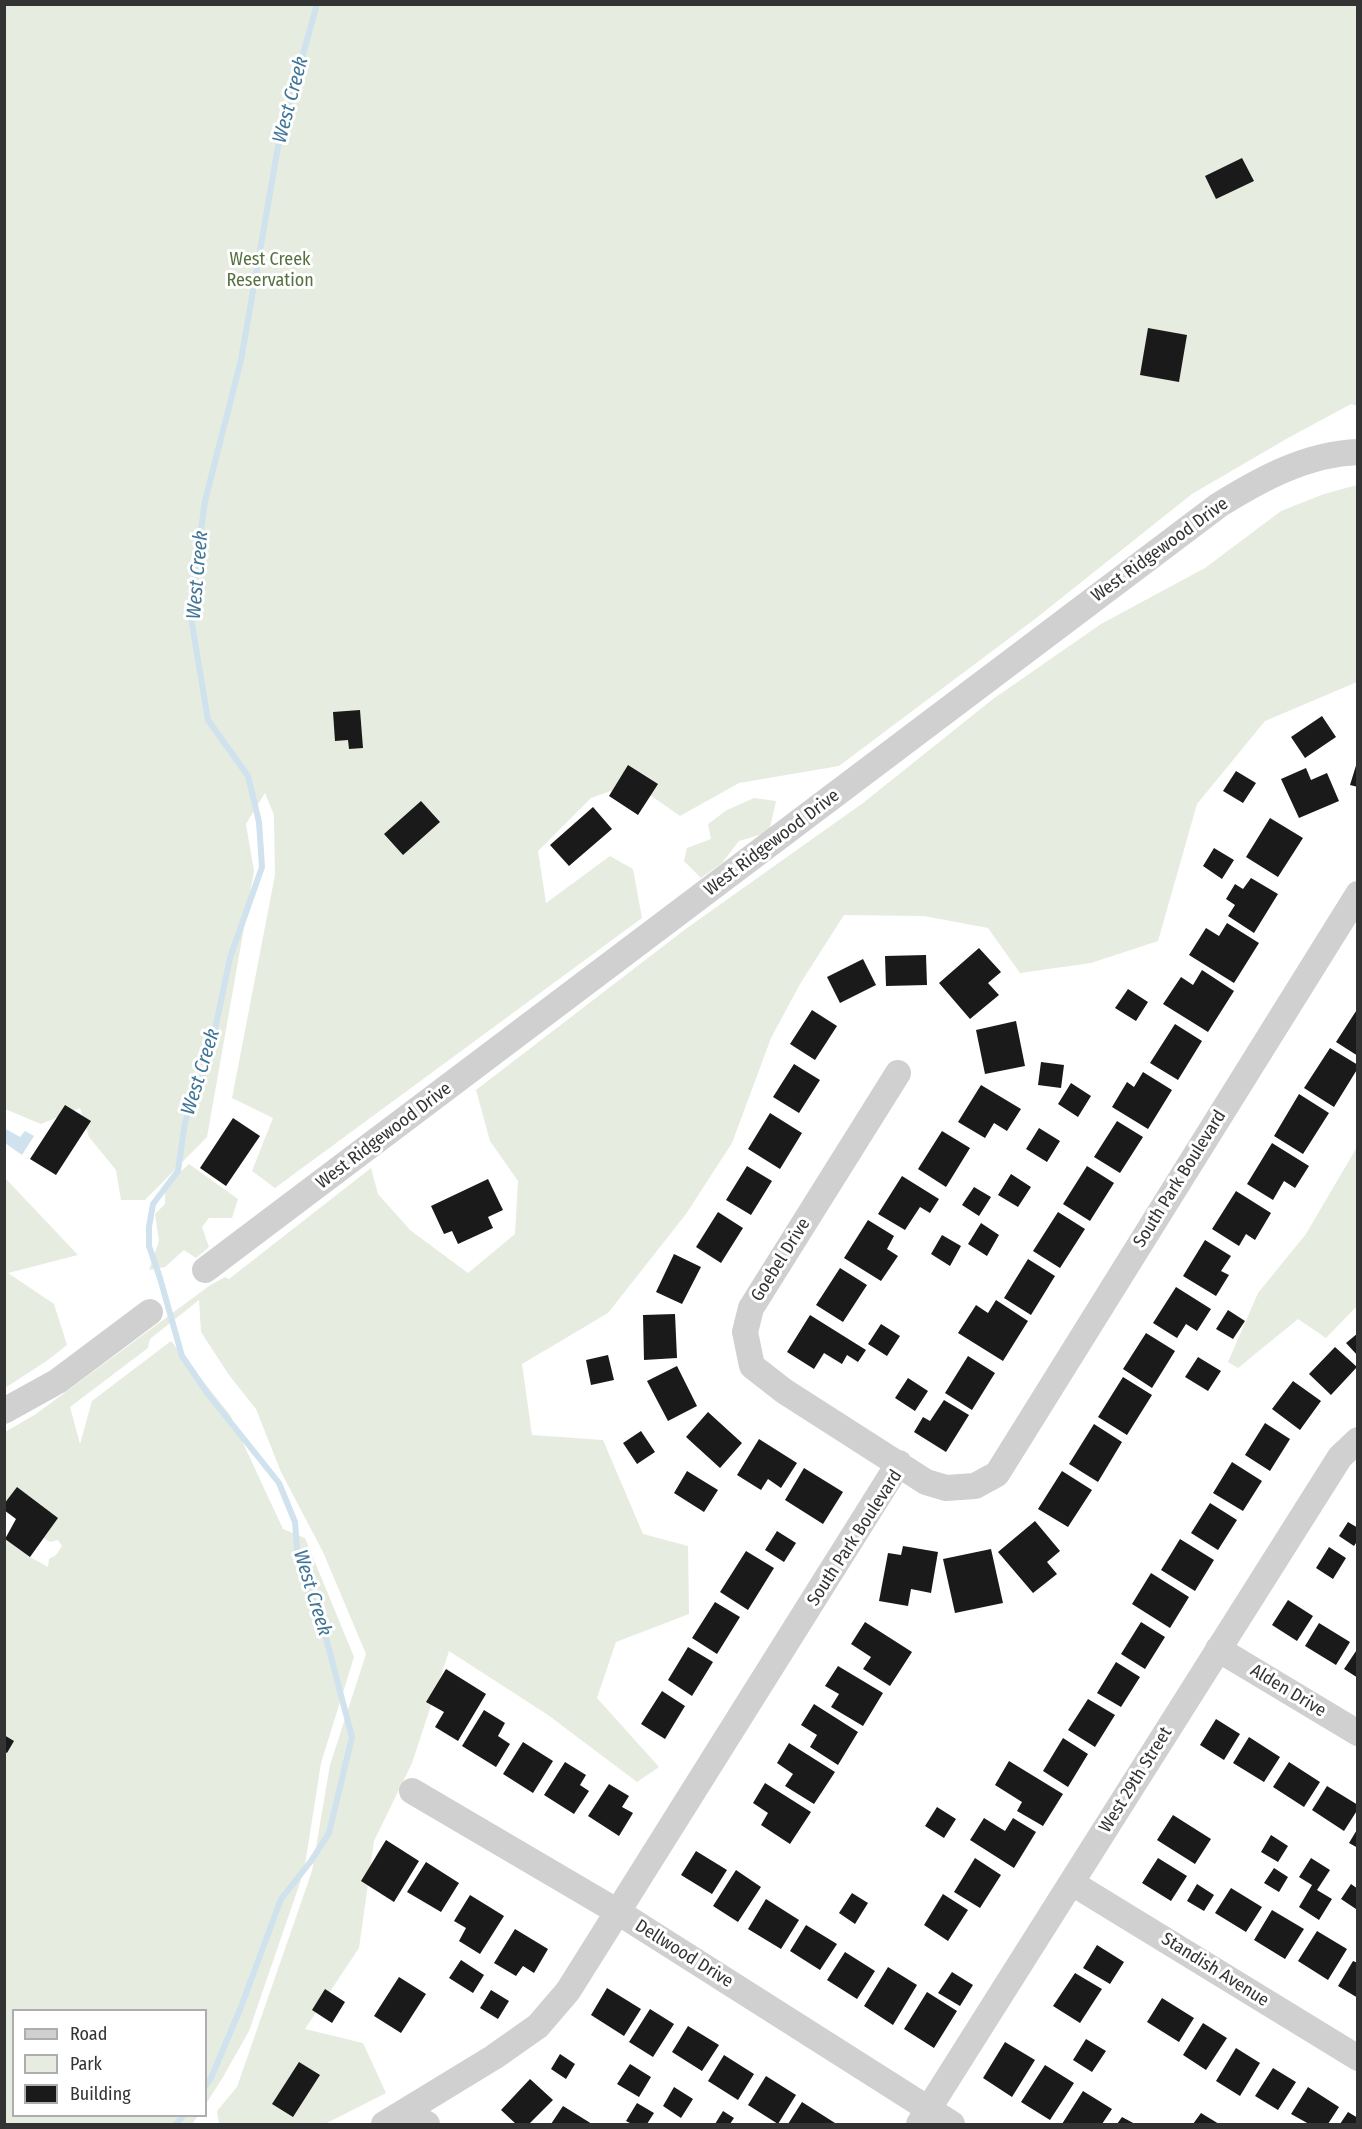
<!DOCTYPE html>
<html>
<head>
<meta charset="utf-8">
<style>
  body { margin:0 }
  #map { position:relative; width:1362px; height:2129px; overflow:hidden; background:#fff; font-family:"Fira Sans Condensed",sans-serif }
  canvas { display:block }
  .frame { position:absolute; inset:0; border:6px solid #333; pointer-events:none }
  .legend { position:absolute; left:12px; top:2009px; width:195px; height:108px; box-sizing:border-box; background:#fff; border:2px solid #adadad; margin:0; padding:8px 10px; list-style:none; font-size:18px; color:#333 }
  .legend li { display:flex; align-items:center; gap:12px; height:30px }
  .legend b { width:30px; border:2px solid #adadad }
</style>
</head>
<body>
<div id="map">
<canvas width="1362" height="2129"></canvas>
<div class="frame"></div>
<ul class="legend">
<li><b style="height:8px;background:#d0d0d0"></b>Road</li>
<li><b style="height:16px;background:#e6ecdf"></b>Park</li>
<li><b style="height:16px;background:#1a1a1a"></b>Building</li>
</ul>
</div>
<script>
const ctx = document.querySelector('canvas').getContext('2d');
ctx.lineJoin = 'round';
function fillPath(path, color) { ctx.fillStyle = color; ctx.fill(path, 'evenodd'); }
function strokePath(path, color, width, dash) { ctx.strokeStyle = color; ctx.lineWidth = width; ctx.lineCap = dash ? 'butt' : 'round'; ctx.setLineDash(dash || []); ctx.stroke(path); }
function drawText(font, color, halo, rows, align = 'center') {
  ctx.font = font + ' "Fira Sans Condensed",sans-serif'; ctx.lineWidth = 6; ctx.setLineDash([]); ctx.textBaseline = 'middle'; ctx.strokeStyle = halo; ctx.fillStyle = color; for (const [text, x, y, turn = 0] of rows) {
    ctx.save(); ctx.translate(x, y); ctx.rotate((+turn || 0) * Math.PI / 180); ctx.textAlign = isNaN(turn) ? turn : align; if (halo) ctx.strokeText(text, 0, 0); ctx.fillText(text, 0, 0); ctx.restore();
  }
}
const green = new Path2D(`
  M4,5H1357V406L1351,404L1288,438L1192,494L1035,619L839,766L739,783L680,816L633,783L591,798L538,851L546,903L610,856L633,869L642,918L275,1188L252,1171L273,1118L232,1098L275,875L274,815L265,793L246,824L254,871L207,1137L145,1200H121L116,1170L89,1137L80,1108L41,1124L5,1109Z
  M1357,485V682L1265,721L1197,804L1158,941L1091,963L1020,973L988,928L924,916L844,915L800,984L771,1038L732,1143L686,1214L608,1313L522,1364L532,1435L603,1440L643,1534L688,1546L689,1614L616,1642L597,1698L659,1767L637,1782L548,1715L449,1651L412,1763L374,1841L359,1948L305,2029L363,2043L386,2093L325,2124H219L217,2111L237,2087L312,1871L330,1765L366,1654L323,1552L281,1472L256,1409L229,1375L201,1332L199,1300L150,1339L148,1348L70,1407L80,1444L92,1401L171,1341L230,1415L283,1529L305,1538L354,1657L321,1763L304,1871L249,2031L223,2077L206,2104V2010H14V2116H198L192,2124H5L4,1538L30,1557L48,1567L49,1559L56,1555L62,1546L58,1540L50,1542L44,1538L58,1518L18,1488L5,1504V1432L36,1414L209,1286L225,1277L229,1279L371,1168L378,1194L410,1230L468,1273L515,1234L518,1181L490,1141L476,1090L687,928L863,803L993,699L1101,624L1205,568L1281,511L1324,494Z
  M754,798L776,801L769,832L739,841L722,863L701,878L684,861L687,848L711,839L708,824L727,810Z
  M1357,1147V1306L1326,1338L1298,1319L1238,1368L1228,1362L1258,1293L1306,1234Z
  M189,1164L238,1199L232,1218H209L202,1227L209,1247L196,1258L184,1250L165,1267L149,1270L159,1241L155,1214L165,1204V1186Z
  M5,1178L78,1255L8,1273L54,1304L67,1345L48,1360L5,1388Z`);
const water = new Path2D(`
  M4,1128L20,1137L25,1131L34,1136L22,1155L5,1143Z`);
const stream = new Path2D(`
  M206,2085L211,2078L241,2007L281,1899L311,1861L329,1833L352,1737L326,1638L298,1560L295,1522L279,1483L208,1394L182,1356L160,1278L149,1246V1227L153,1204L178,1171L185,1122L208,1063L230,958L262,867L259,822L248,776L208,720L190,612L205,501L241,360L279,141L317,4
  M176,2124L183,2116`);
const building = new Path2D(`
  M1242,158L1254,181L1216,199L1205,176Z
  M1148,328L1187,335L1179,382L1140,375Z
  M360,710L363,748L349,749L348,740L335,741L333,712Z
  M1322,716L1336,737L1305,758L1291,737Z
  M1358,759V787L1350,785Z
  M628,765L658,784L638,815L609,796Z
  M1306,768L1311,780L1327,773L1339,801L1299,818L1281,779Z
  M1236,771L1256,783L1243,803L1223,791Z
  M421,801L440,822L403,855L384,834Z
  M593,807L612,829L569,866L550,845Z
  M1270,818L1303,838L1278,877L1246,857Z
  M1214,848L1234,860L1222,879L1203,866Z
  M1251,878L1278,894L1254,933L1228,916L1235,905L1226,899L1235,884L1243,889Z
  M1227,923L1259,943L1234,983L1189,955L1206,928L1219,936Z
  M979,948L1001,972L988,983L999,995L970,1019L939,983Z
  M926,955L927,985L886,986L885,956Z
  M863,959L876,985L840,1003L827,977Z
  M1202,970L1234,991L1208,1032L1163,1004L1181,977L1193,985Z
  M1128,989L1148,1002L1136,1021L1115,1008Z
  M1358,1008V1056L1336,1042Z
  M812,1010L837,1026L815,1060L790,1044Z
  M1016,1021L1025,1066L985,1074L976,1030Z
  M1175,1024L1202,1041L1178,1080L1150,1063Z
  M1330,1048L1358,1065V1068L1334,1107L1304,1088Z
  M1041,1062L1064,1065L1061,1088L1038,1085Z
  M794,1064L820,1080L799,1113L773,1097Z
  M1143,1072L1172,1090L1148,1129L1112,1107L1127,1082L1134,1087Z
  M1071,1083L1091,1096L1078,1117L1058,1104Z
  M981,1085L1021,1109L1007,1131L994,1123L985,1138L958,1122Z
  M1299,1094L1329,1113L1303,1154L1274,1136Z
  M65,1105L91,1121L56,1175L30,1159Z
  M770,1113L802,1133L780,1169L748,1149Z
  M233,1118L260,1136L226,1186L200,1168Z
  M1117,1121L1143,1137L1120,1173L1094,1157Z
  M1039,1128L1060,1141L1047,1162L1026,1149Z
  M942,1131L970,1148L946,1187L918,1169Z
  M1272,1143L1309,1166L1295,1188L1284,1181L1273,1200L1247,1184Z
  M747,1166L772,1181L751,1215L726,1200Z
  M1087,1166L1114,1183L1090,1221L1063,1204Z
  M1011,1174L1031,1187L1018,1207L998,1195Z
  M902,1176L939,1199L930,1213L920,1207L905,1230L878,1214Z
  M488,1179L503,1210L488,1217L493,1228L458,1244L452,1231L444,1234L431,1206Z
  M974,1187L991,1197L979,1216L962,1205Z
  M1236,1191L1271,1213L1255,1240L1246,1234L1239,1246L1212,1229Z
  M718,1212L743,1228L721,1263L696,1247Z
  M1058,1212L1085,1229L1060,1268L1033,1251Z
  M868,1220L894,1236L887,1249L898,1256L881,1281L844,1258Z
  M981,1223L999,1235L987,1256L968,1244Z
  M942,1235L961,1246L950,1266L931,1254Z
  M1205,1240L1231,1256L1221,1271L1229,1275L1216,1296L1183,1276Z
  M674,1254L701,1267L682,1304L656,1292Z
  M1028,1259L1055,1276L1031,1315L1004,1298Z
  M840,1268L867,1285L843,1322L816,1305Z
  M1176,1287L1211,1309L1197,1331L1186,1324L1177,1338L1153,1323Z
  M996,1300L1028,1321L1003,1361L958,1333L976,1305L988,1313Z
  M1228,1310L1245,1321L1233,1339L1216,1329Z
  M675,1314L677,1358L644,1360L643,1315Z
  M810,1315L866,1350L858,1362L847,1355L842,1364L824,1353L814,1369L787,1352Z
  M881,1324L900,1336L887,1356L868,1344Z
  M1146,1333L1175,1351L1152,1388L1123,1369Z
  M1358,1333V1356L1346,1343Z
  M1335,1347L1357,1367L1331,1395L1309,1374Z
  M608,1355L614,1380L591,1385L586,1360Z
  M968,1356L995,1373L972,1410L945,1393Z
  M1198,1357L1221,1371L1208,1391L1185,1377Z
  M677,1366L697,1406L668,1421L647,1381Z
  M1123,1377L1152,1395L1127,1435L1098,1417Z
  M908,1378L928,1391L915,1411L895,1398Z
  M1293,1381L1321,1401L1300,1430L1272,1409Z
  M944,1400L969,1415L946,1452L914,1432L923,1417L930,1421Z
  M708,1412L742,1443L720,1468L686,1437Z
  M1265,1423L1290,1439L1270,1471L1245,1455Z
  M1094,1424L1122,1442L1098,1482L1069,1464Z
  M641,1431L655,1452L637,1464L623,1443Z
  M759,1439L797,1463L781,1488L768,1479L761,1490L737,1475Z
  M1232,1462L1262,1481L1243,1511L1213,1493Z
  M804,1468L843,1492L823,1524L785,1500Z
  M687,1471L718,1490L704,1512L674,1493Z
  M1062,1471L1092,1490L1068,1527L1038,1509Z
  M17,1487L58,1518L30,1557L5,1539L16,1519L4,1510V1504Z
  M1210,1503L1237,1520L1218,1550L1191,1533Z
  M1035,1521L1060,1551L1047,1562L1057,1574L1033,1593L998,1552Z
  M1348,1522L1358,1528V1540L1354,1546L1339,1536Z
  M777,1531L796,1543L784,1562L765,1550Z
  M1180,1539L1214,1560L1195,1591L1161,1570Z
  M903,1546L938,1552L931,1593L911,1589L908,1606L879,1601L888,1553L901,1555Z
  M1329,1547L1346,1558L1333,1579L1316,1568Z
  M991,1549L1003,1603L955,1613L943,1559Z
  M746,1551L774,1568L748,1610L720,1592Z
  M1151,1573L1189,1597L1170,1628L1132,1604Z
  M1288,1600L1313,1616L1297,1641L1272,1625Z
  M715,1602L740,1617L717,1654L692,1638Z
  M865,1622L912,1652L890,1686L863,1669L871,1657L851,1644Z
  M1141,1622L1165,1637L1145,1669L1121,1654Z
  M1319,1623L1350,1642L1336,1665L1305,1646Z
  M688,1647L713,1662L692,1696L668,1680Z
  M1358,1648V1678L1344,1669Z
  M1116,1662L1140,1677L1121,1707L1097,1693Z
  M838,1666L883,1693L863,1726L831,1707L839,1694L825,1686Z
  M446,1669L486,1694L458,1741L435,1727L444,1712L426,1702Z
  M662,1691L685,1706L665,1739L641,1724Z
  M1088,1699L1115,1715L1095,1747L1068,1730Z
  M814,1704L858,1732L838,1765L810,1747L817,1735L801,1725Z
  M484,1710L505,1723L498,1736L510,1744L496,1767L462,1746Z
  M1216,1719L1240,1734L1224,1760L1200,1745Z
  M4,1735L14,1741L7,1753L4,1751Z
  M1249,1737L1280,1757L1264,1782L1233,1763Z
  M1063,1738L1088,1754L1068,1787L1043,1771Z
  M523,1742L553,1761L533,1793L503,1774Z
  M789,1743L835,1772L814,1804L785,1786L793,1774L777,1763Z
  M1009,1761L1063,1794L1043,1826L1017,1811L1022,1802L995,1785Z
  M565,1762L586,1775L580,1785L589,1791L574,1814L544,1795Z
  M1289,1762L1320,1782L1304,1807L1273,1787Z
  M765,1783L811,1812L790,1844L761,1825L768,1813L753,1803Z
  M609,1784L629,1796L622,1807L633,1813L619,1836L588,1816Z
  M1327,1786L1358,1805V1809L1344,1831L1312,1810Z
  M937,1807L956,1819L944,1838L925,1826Z
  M1173,1815L1211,1839L1195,1864L1157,1840Z
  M984,1818L1005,1831L1013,1818L1036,1832L1014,1868L970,1840Z
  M1358,1828V1848L1349,1843Z
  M1271,1835L1288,1846L1278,1862L1261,1852Z
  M386,1840L419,1861L394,1902L361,1881Z
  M696,1851L727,1870L712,1894L681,1875Z
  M975,1858L1001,1875L980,1908L954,1892Z
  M1158,1858L1187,1876L1171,1901L1142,1883Z
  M1311,1858L1330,1870L1317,1890L1332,1899L1319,1920L1299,1907L1312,1885L1299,1877Z
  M426,1862L459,1883L441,1912L407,1892Z
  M1274,1868L1288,1877L1279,1892L1264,1883Z
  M736,1870L761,1887L738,1922L713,1906Z
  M1197,1884L1214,1895L1204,1911L1187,1901Z
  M1351,1884L1358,1889L1356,1909L1341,1899Z
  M1231,1888L1262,1907L1246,1932L1215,1913Z
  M852,1893L868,1903L855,1924L839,1913Z
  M943,1894L968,1910L948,1941L924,1925Z
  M470,1895L504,1916L480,1954L459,1941L466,1928L454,1921Z
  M766,1899L799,1920L781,1949L748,1929Z
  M1272,1910L1304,1929L1285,1959L1254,1940Z
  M806,1925L837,1944L820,1970L790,1951Z
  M515,1929L548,1949L534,1973L523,1966L516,1976L494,1963Z
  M1317,1931L1347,1949L1328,1980L1298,1961Z
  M1097,1945L1124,1962L1110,1984L1083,1968Z
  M845,1952L875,1971L857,1999L827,1980Z
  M461,1960L484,1975L473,1993L449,1978Z
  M1353,1961L1358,1963V1998L1338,1986Z
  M888,1967L917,1985L893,2025L864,2006Z
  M952,1972L973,1985L960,2006L938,1993Z
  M1075,1973L1102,1989L1080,2023L1053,2006Z
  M399,1977L426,1994L401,2033L374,2016Z
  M607,1988L641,2009L624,2036L591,2015Z
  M325,1989L345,2002L332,2023L312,2010Z
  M491,1990L509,2001L498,2019L480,2008Z
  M927,1992L957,2011L934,2048L904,2029Z
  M1162,1998L1194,2018L1179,2042L1147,2022Z
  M650,2009L674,2024L653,2057L629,2042Z
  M1203,2023L1227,2038L1206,2070L1183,2055Z
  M688,2026L719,2045L702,2071L672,2052Z
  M1086,2039L1106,2051L1092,2072L1073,2060Z
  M1005,2042L1035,2060L1012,2097L983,2078Z
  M1236,2048L1260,2063L1240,2096L1216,2081Z
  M560,2054L575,2064L566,2079L551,2069Z
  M724,2055L754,2074L738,2100L708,2081Z
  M299,2062L320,2075L293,2117L272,2104Z
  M630,2064L651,2077L639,2097L617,2084Z
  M1045,2065L1074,2083L1050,2120L1021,2102Z
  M1273,2068L1296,2082L1278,2110L1255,2096Z
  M766,2076L796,2095L778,2124L748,2105Z
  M530,2079L553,2100L529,2124H516L501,2110Z
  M674,2087L693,2099L681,2118L663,2106Z
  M1308,2087L1339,2107L1328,2124H1309L1291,2114Z
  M1083,2091L1112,2109L1102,2124H1062Z
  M802,2102L835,2123L834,2124H788Z
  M637,2103L654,2113L647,2124H632L626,2121Z
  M563,2106L592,2124H551Z
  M723,2111L734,2118L730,2124H715Z
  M1348,2112L1358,2118V2124H1340Z
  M1201,2113L1219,2124H1193Z
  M1122,2117L1135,2124H1117Z`);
const minor = new Path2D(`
  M898,1073L751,1308L745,1332L752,1366L784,1391L926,1482L946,1488L975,1486L997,1474L1358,894
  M205,1270L1219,505C1261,479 1306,454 1358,452
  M4,1411L58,1381L150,1312
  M1218,1649L1358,1733
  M412,1791L618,1912L952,2124
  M1072,1883L1358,2058
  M406,2112L427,2124
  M384,2124L494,2057L538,2026L568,1991L899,1463
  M919,2124L1340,1457L1358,1440`);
const parkNames = [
  ["West Creek",270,260],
  ["Reservation",270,281]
];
const streetNames = [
  ["West Ridgewood Drive",1160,550,-36],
  ["West Ridgewood Drive",772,843,-37],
  ["West Ridgewood Drive",384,1136,-37],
  ["South Park Boulevard",1180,1179,-58],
  ["Goebel Drive",781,1260,-58],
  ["South Park Boulevard",855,1538,-57],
  ["Alden Drive",1288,1691,31],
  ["West 29th Street",1136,1780,-58],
  ["Dellwood Drive",684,1954,32],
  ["Standish Avenue",1215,1970,32]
];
const waterNames = [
  ["West Creek",291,100,-75],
  ["West Creek",198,575,-85],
  ["West Creek",201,1072,-73],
  ["West Creek",312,1593,73]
];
fillPath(green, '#e6ecdf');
fillPath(water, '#cfe2ee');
strokePath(stream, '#cfe2ee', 6);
fillPath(building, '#1a1a1a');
strokePath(minor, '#d0d0d0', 26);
drawText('18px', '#56703f', '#fff', parkNames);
drawText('18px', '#333', '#fff', streetNames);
drawText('italic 20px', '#3f7597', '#fff', waterNames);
</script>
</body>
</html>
